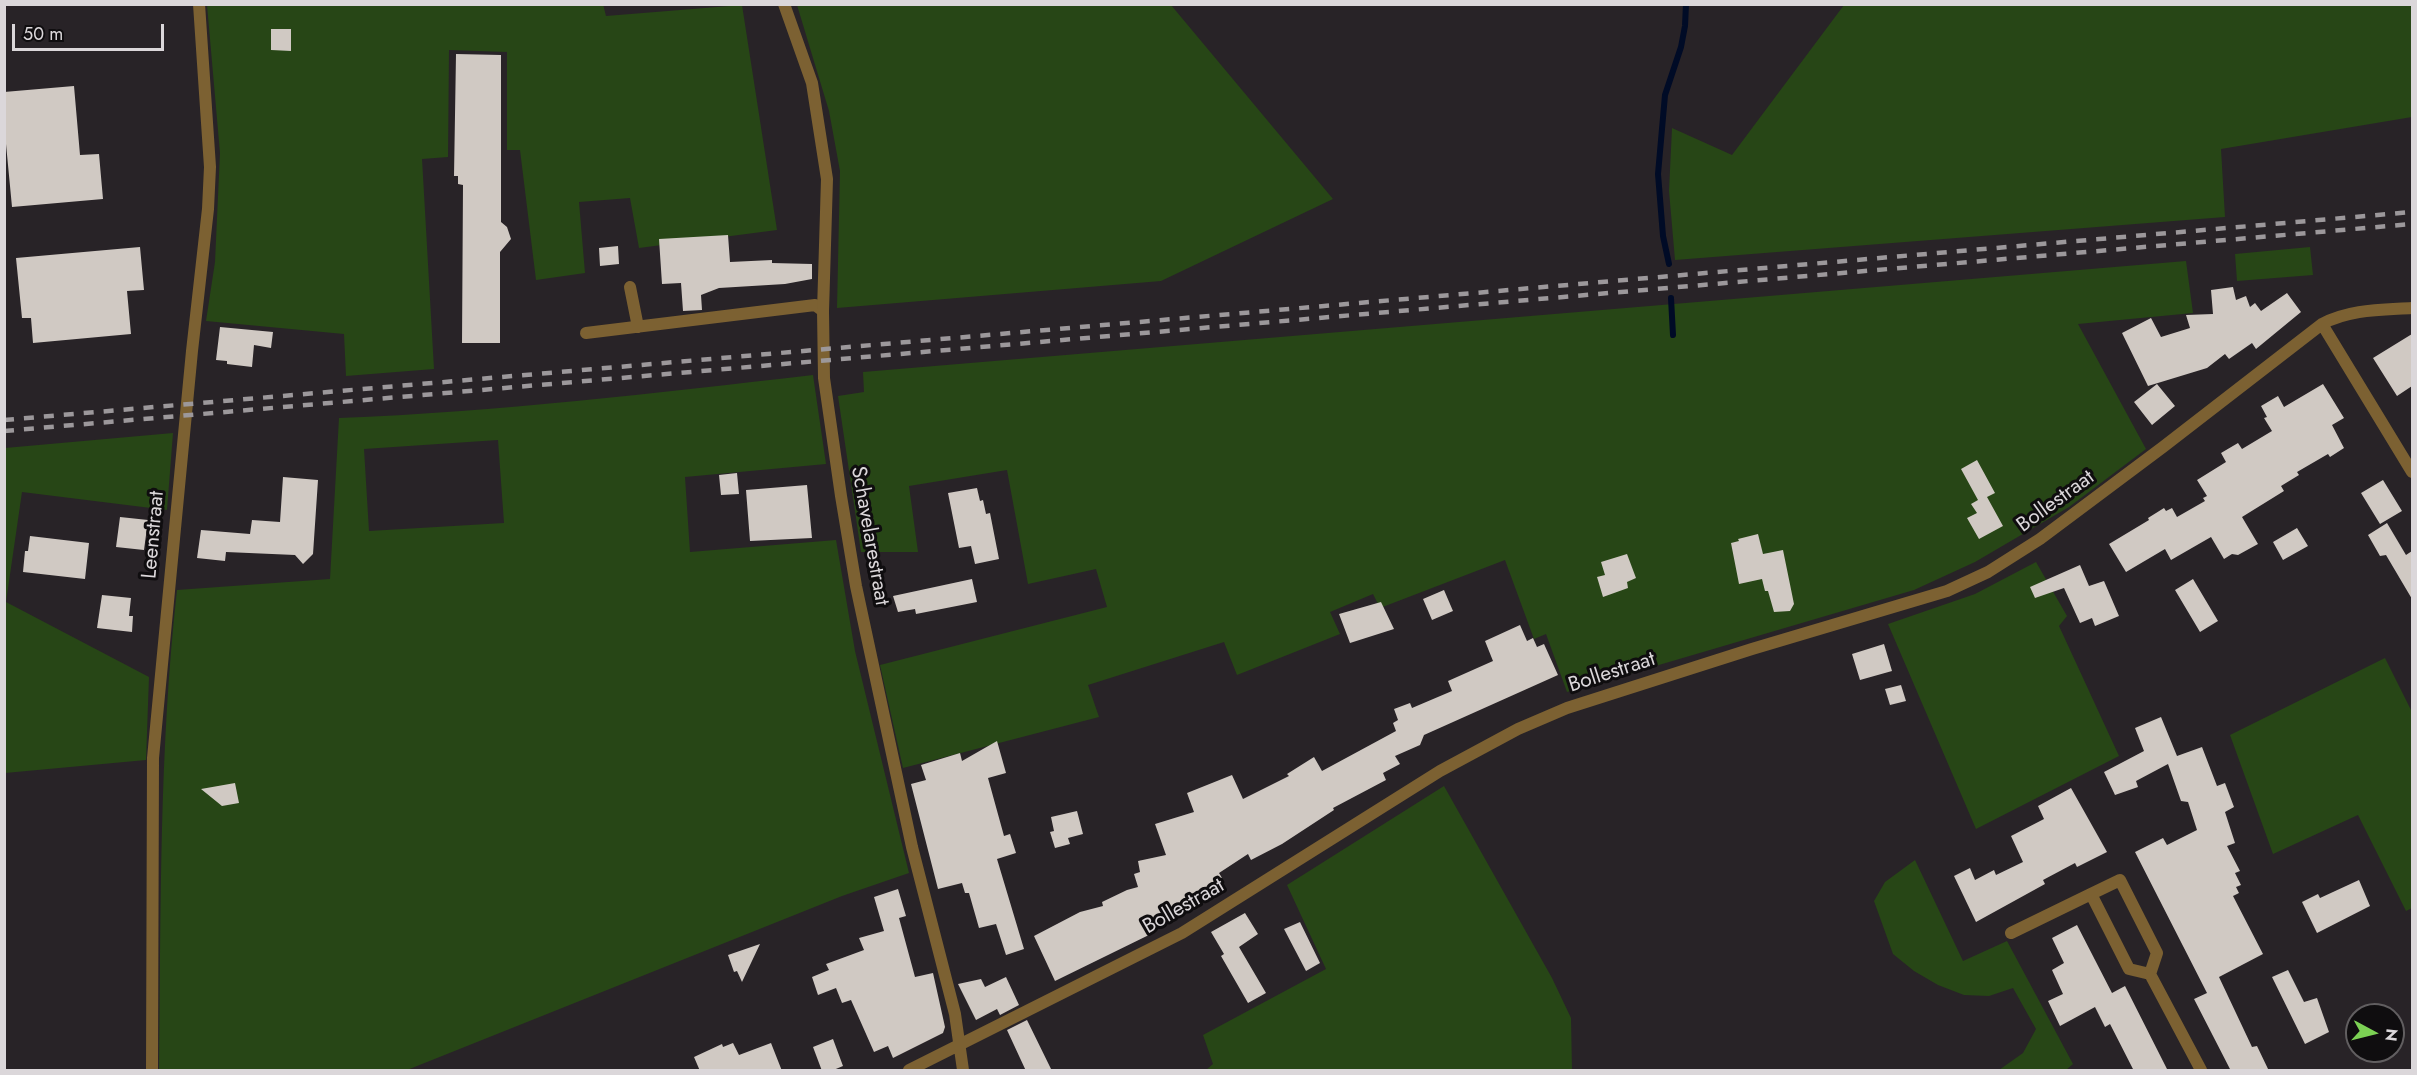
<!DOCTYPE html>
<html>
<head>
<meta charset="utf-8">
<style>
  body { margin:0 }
  #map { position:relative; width:2417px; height:1075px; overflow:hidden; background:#282327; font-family:Jost,sans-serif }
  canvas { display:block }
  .frame { position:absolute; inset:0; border:6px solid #dbd7da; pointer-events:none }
  .north { position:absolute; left:2345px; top:1003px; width:60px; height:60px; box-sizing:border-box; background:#0f0d0f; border:2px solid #615e60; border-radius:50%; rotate:97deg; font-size:16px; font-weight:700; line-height:24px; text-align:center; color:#dbd7da }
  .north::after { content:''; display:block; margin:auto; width:21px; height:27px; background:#7cd154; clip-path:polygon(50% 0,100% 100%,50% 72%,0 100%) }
  .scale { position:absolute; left:12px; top:24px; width:152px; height:27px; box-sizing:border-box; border:3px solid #dbd7da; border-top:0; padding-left:8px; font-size:18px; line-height:21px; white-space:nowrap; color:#dbd7da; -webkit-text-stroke:4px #0f0d0f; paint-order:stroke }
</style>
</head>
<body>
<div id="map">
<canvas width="2417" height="1075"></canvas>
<div class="frame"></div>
<div class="north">N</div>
<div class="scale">50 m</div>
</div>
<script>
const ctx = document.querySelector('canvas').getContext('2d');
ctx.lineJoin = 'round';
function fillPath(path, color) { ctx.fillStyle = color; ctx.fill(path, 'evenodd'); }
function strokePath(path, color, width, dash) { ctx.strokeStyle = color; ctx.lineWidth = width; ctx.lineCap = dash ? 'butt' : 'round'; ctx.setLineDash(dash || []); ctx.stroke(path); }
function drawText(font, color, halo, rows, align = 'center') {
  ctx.font = font + ' Jost,sans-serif'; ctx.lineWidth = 6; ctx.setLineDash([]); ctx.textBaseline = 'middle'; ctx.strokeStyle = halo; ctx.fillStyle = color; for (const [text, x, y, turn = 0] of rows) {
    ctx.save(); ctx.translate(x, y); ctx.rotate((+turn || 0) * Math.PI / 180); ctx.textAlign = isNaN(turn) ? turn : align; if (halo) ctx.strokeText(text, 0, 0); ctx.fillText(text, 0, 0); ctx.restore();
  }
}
const green = new Path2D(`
  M603,4L606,16L742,5L777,230L639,248L630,198L579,202L585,273L536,280L520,150H507V52L449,50L448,157L422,159L434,369L346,376L344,334L206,321L215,262L220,153L207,5Z
  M797,5H1171L1333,199L1161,281L837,308L840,171L829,111Z
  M1844,5H2412V117L2221,149L2225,217L1675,260L1669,191L1672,128L1732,155Z
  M2310,247L2313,275L2237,281L2235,254Z
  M2186,261L2193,313L2078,324L2146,449L2069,507L1975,562L1914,590L1567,692L1546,634L1534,639L1505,560L1380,608L1373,594L1330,612L1340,634L1237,675L1224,642L1088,685L1099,717L903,768L880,665L1107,607L1096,569L1028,584L1007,470L909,486L918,552H861L838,396L864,392L863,372Z
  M813,375L826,464L685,477L690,552L836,540L855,651L909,873L842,896L407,1070H159C161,910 159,750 177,590L330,579L339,418C498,412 655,393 813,375ZM498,440L504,523L369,531L364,449Z
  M173,433L167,510L22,492L6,602L149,677L146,760L5,773V448Z
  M2036,562L2067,616L2059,626L2119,756L1976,829L1888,624L1975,594Z
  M2385,658L2412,712V908L2406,911L2358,815L2273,854L2230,735Z
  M1444,786L1552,978L1571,1018L1572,1070H1206L1213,1064L1203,1035L1326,969L1287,885Z
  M1915,860L1963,961L2007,941L2073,1064L2066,1070H1999L2023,1053L2036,1029L2013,988L1989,996L1964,995L1938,985L1914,971L1893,954L1874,901L1885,882Z`);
const stream = new Path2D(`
  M1669,264L1663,236L1658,174L1665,95L1681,47L1685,26L1686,4
  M1671,298L1673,335`);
const building = new Path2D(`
  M271,29H291V51L271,50Z
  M456,54L501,55V222L507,227L511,239L500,252V343H462L463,185L458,184V176H454Z
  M74,86L80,155L99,154L103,199L12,207L4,123V92Z
  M728,235L730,262L772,260V263L812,264V279L785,284L719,288L701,295L702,310L683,311L681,283L662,284L659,239Z
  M618,246L619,264L600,266L599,248Z
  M140,247L144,290L127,291L131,334L33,343L31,318H22L16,258Z
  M2233,287L2236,300L2246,296L2250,307L2255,303L2261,311L2287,293L2301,312L2256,349L2252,343L2229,359L2225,354L2207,368L2148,386L2122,333L2151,318L2161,337L2190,328L2186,315L2213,314L2211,290Z
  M220,327L273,332L271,348L254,345L252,367L227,364V361L216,360Z
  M2412,334V386L2397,396L2373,358Z
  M2157,384L2175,406L2152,425L2134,402Z
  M2323,384L2344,418L2332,425L2344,448L2330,457L2328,454L2297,472L2299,475L2281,486L2284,491L2242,517L2258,544L2238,555L2232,554L2224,559L2211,537L2171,560L2165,549L2126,572L2109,544L2149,520L2148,518L2164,508L2166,511L2172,508L2177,517L2205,501L2203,498L2207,496L2197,480L2226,462L2221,453L2238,443L2242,449L2272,431L2264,418L2267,417L2261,406L2278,396L2284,407Z
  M1977,460L1995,493L1987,497L2003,526L1979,539L1967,518L1977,513L1971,504L1978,500L1961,469Z
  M737,473L739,494L721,495L719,475Z
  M283,477L318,480L313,554L303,564L295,555L226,552L225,561L197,558L201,530L250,534L252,520L280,522Z
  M2383,480L2402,511L2380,524L2361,493Z
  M807,485L812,538L750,541L746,490Z
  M977,488L980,501L983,500L986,514L990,513L999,559L975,564L971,546L959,548L948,493Z
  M120,517L148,520L144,550L116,547Z
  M2387,523L2406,555L2412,551V599L2386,555L2380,556L2368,535Z
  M2297,528L2308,546L2283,560L2273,542Z
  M1758,534L1763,554L1783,550L1794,604L1790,611L1774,612L1768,591H1765L1762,579L1739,584L1731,543L1739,541L1738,539Z
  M30,536L89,543L85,579L23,572L25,551H28Z
  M1627,554L1636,578L1627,582L1628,588L1603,597L1597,577L1605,575L1601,562Z
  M2080,565L2089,586L2104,581L2119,616L2095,626L2092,618L2080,623L2064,588L2035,598L2030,587Z
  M972,579L977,602L916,614L915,609L898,612L893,596Z
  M2193,579L2218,621L2200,632L2175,590Z
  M1444,590L1453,611L1432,620L1423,599Z
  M102,595L131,598L129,616H133L132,632L97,628Z
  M1381,602L1394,629L1350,643L1339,614Z
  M1520,625L1527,641L1533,638L1537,647L1544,644L1558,675L1424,735L1420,745L1395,756L1400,764L1383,773L1386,780L1333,808L1334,810L1282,844L1251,860L1248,854L1219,873L1222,878L1185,901L1186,903L1152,920L1155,932L1055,981L1034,936L1080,912L1103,906L1102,902L1127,890L1138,887L1134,874L1140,872L1138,861L1166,855L1155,824L1194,812L1187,793L1232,775L1243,799L1289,776L1287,774L1314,757L1322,771L1396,731L1393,723L1398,720L1394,709L1410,703L1412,708L1452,691L1448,681L1493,661L1485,641Z
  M1884,644L1892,671L1860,680L1852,654Z
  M1901,685L1906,701L1890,705L1885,689Z
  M2161,717L2177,756L2202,747L2217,786L2225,783L2234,807L2225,812L2235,843L2227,846L2240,871L2235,873L2241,885L2236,887L2239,893L2233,896L2263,954L2219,977L2252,1047L2257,1046L2269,1071H2231L2194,999L2207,993L2135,852L2163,838L2167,845L2197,830L2188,802L2181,801L2168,764L2136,781L2138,787L2115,795L2104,772L2144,751L2135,728Z
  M997,741L1006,773L988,778L1004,836L1010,834L1016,853L997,859L1024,949L1006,955L996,924L979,928L969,893H965L962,883L938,889L911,784L926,780L921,765L960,753L962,761Z
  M235,783L239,803L222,806L201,789Z
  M2071,788L2107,852L2077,867L2075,863L2043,880L2045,884L1976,922L1954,876L1970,868L1975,880L1994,870L1996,875L2023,862L2011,836L2044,819L2038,806Z
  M1077,811L1083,834L1068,838L1070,844L1055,848L1050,832L1054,831L1051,817Z
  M2359,880L2370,906L2317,933L2302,902L2318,894L2320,898Z
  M898,889L906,916L899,918L915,977L933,973L945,1027L943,1033L893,1058L888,1046L874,1052L851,1000L842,1003L836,988L818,995L812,977L829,970L826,964L864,950L859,938L884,931L874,897Z
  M1245,913L1258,934L1239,947L1266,993L1248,1003L1221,956L1224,954L1211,932Z
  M1300,922L1320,963L1306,971L1284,929Z
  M2077,925L2112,993L2125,986L2168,1071H2134L2110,1024L2105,1027L2095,1007L2060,1026L2048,1001L2063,994L2052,970L2064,963L2052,938Z
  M760,944L742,982L737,971L734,972L728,955Z
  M2288,970L2304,1002L2317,998L2329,1032L2305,1044L2272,977Z
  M1006,977L1019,1005L1000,1015L997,1009L976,1020L958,984L981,979L985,987Z
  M1027,1020L1052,1071H1026L1007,1030Z
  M833,1039L843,1066L831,1071H822L813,1047Z
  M733,1043L739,1055L771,1043L782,1071H700L694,1057L722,1044L723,1047Z`);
const service = new Path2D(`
  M630,287L638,327
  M586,333L815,305L823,311`);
const minor = new Path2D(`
  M784,4L812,83L827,179L823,311L824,378L841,496L856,586L912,847L955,1014L963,1070
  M2322,324L2412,472
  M2011,933L2091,894
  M2150,974L2157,953L2120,880L2091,894L2129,969L2150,974L2201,1070
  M152,1070L153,758L192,351L208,209L210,167L199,4
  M909,1070L1182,933L1440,771L1518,729L1567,708L1752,649L1947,591L1988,572L2040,539L2163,447L2322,324C2350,309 2382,310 2412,308`);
const rail = new Path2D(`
  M4,420L2412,212
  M4,431L2412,224`);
const streetNames = [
  ["Bollestraat",2056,502,-36],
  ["Leenstraat",154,535,-85],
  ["Schavelarestraat",869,536,80],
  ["Bollestraat",1612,673,-18],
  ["Bollestraat",1184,907,-30]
];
fillPath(green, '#274616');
strokePath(stream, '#000b26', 6);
fillPath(building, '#d0c9c3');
strokePath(service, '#7c6132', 12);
strokePath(minor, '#7c6132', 12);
strokePath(rail, '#9c989b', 4.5, [10, 10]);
drawText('21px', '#dbd7da', '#0f0d0f', streetNames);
</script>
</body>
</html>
